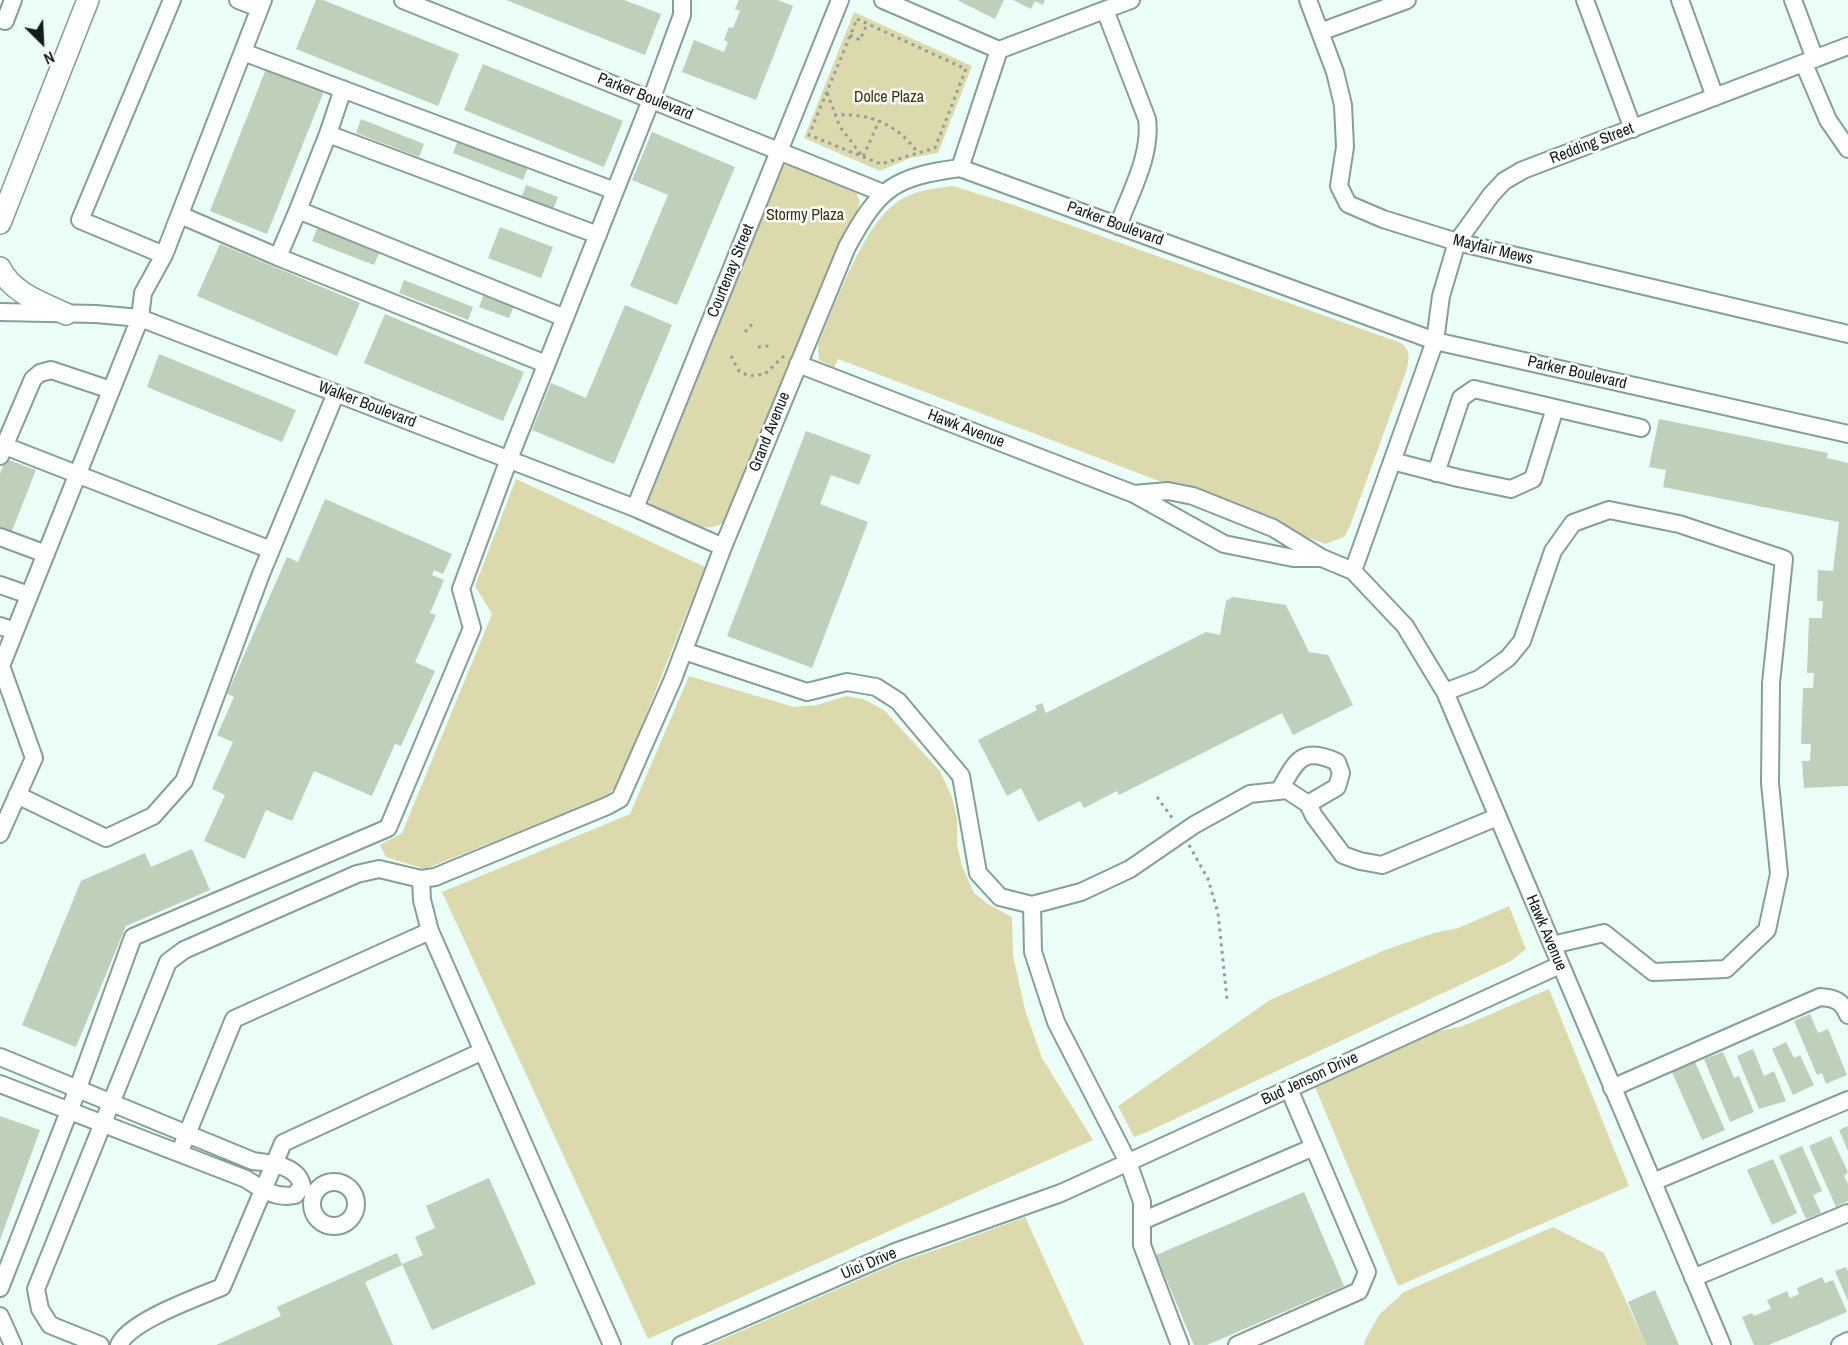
<!DOCTYPE html>
<html>
<head>
<meta charset="utf-8">
<style>
  body { margin:0 }
  #map { position:relative; width:1848px; height:1345px; overflow:hidden; background:#ebfef8; font-family:"Archivo Narrow",sans-serif }
  canvas { display:block }
  .north { position:absolute; left:12px; top:12px; width:60px; height:60px; -webkit-text-stroke:4px #fff; paint-order:stroke; rotate:156deg; font-size:16px; font-weight:700; line-height:24px; text-align:center; color:#111d19 }
  .north::after { content:''; display:block; margin:auto; width:21px; height:27px; background:#111d19; clip-path:polygon(50% 0,100% 100%,50% 72%,0 100%) }
</style>
</head>
<body>
<div id="map">
<canvas width="1848" height="1345"></canvas>
<div class="north">N</div>
</div>
<script>
const ctx = document.querySelector('canvas').getContext('2d');
ctx.lineJoin = 'round';
function fillPath(path, color) { ctx.fillStyle = color; ctx.fill(path, 'evenodd'); }
function strokePath(path, color, width, dash) { ctx.strokeStyle = color; ctx.lineWidth = width; ctx.lineCap = dash ? 'butt' : 'round'; ctx.setLineDash(dash || []); ctx.stroke(path); }
function drawText(font, color, halo, rows, align = 'center') {
  ctx.font = font + ' "Archivo Narrow",sans-serif'; ctx.lineWidth = 5; ctx.setLineDash([]); ctx.textBaseline = 'middle'; ctx.strokeStyle = halo; ctx.fillStyle = color; for (const [text, x, y, turn = 0] of rows) {
    ctx.save(); ctx.translate(x, y); ctx.rotate((+turn || 0) * Math.PI / 180); ctx.textAlign = isNaN(turn) ? turn : align; if (halo) ctx.strokeText(text, 0, 0); ctx.fillText(text, 0, 0); ctx.restore();
  }
}
const green = new Path2D(`
  M854,12L972,66L938,153L910,158L880,171L804,138Z
  M791,164L856,192L860,202L857,212L838,243L730,515C712,542 678,518 655,509L650,504L648,497L780,168L784,165Z
  M953,186L1014,205L1401,343C1411,351 1409,357 1407,369L1350,526L1344,537L1325,544L838,359L834,368L819,360L818,344C836,304 863,223 900,200C917,190 934,188 953,186Z
  M516,479L705,567L618,785L605,797L425,869L386,857L380,845L402,833L492,614L475,586Z
  M689,676L794,707L817,705L846,696L863,699L884,710L940,771L952,797L957,818V844L962,866L974,893L988,904L1012,917L1013,955L1025,1010L1042,1058L1093,1140L648,1339L442,892L630,814Z
  M1509,906L1526,949L1511,961L1147,1132L1134,1137L1118,1106L1270,1000L1385,950L1434,933L1458,928Z
  M1549,989L1629,1186L1398,1286L1315,1087L1422,1035L1463,1026Z
  M1025,1217L1084,1345H709L902,1261L947,1246Z
  M1553,1227L1604,1253L1646,1345H1364L1365,1340L1379,1315L1404,1292Z`);
const building = new Path2D(`
  M316,0H323L459,54L438,106L296,49Z
  M506,0H624L661,14L645,55Z
  M739,0H778L793,6L756,100L682,72L694,40L724,52L728,42L724,40L729,27L733,28L740,11L735,9Z
  M957,0H1004L995,19Z
  M1013,0H1045L1043,5L1035,1L1031,9Z
  M483,64L623,121L604,167L464,110Z
  M266,69L324,91L267,234L210,211Z
  M361,119L424,144L419,157L356,133Z
  M652,132L735,167L677,305L630,286L668,195L632,180Z
  M458,140L528,167L523,180L453,153Z
  M526,185L558,197L553,210L521,199Z
  M318,227L380,251L374,265L312,241Z
  M500,227L553,247L541,278L488,258Z
  M220,244L360,303L337,356L197,296Z
  M404,280L473,307L468,320L399,293Z
  M484,294L514,306L509,318L479,307Z
  M625,305L672,325L614,464L532,430L551,383L586,398Z
  M385,314L524,372L503,421L364,363Z
  M159,354L296,410L282,442L147,387Z
  M1659,419L1828,453L1827,458L1848,463V786L1804,788L1802,761H1810L1811,744H1801L1803,688H1813L1814,673H1807L1809,618H1822L1823,601H1817L1818,570L1833,571L1839,522L1663,487L1666,470L1649,467Z
  M806,431L871,455L859,485L831,475L820,504L868,522L812,668L727,636Z
  M6,459L36,470L11,533L0,529V473Z
  M325,499L452,554L443,574L434,570L432,575L444,580L430,613L436,615L415,662L435,671L401,746L395,744L372,796L314,771L292,821L266,810L245,859L204,841L225,795L212,789L233,742L217,735L234,697L227,694L287,557L298,562Z
  M1233,597L1286,605L1309,652L1328,655L1353,705L1293,735L1282,713L1119,795L1117,791L1084,808L1080,801L1038,822L1021,788L1007,796L978,740L1037,710L1035,706L1042,703L1046,713L1206,632L1220,635L1226,601Z
  M192,849L210,890L126,926L76,1047L22,1025L81,881L145,853L151,867Z
  M1810,1014L1818,1033L1828,1029L1847,1075L1826,1084L1822,1073L1817,1075L1794,1021Z
  M1786,1042L1794,1058L1800,1055L1814,1085L1793,1095L1772,1049Z
  M1753,1049L1764,1076L1774,1071L1786,1101L1759,1109L1737,1056Z
  M1723,1052L1734,1078L1739,1076L1754,1112L1730,1122L1704,1059Z
  M1695,1062L1725,1130L1702,1140L1672,1072Z
  M0,1116L40,1130L0,1240Z
  M1848,1126V1151L1839,1130Z
  M1831,1136L1848,1172L1844,1176L1848,1184V1201L1836,1207L1809,1146Z
  M1802,1146L1822,1191L1813,1195L1821,1213L1806,1219L1779,1156Z
  M1773,1159L1797,1213L1772,1225L1747,1170Z
  M489,1178L536,1284L432,1330L402,1264L423,1255L415,1237L435,1228L426,1206Z
  M1304,1192L1344,1286L1207,1345H1194L1156,1255Z
  M397,1253L402,1265L365,1282L393,1345H216L281,1316L277,1307Z
  M1846,1267L1848,1271V1301L1835,1271Z
  M1822,1277L1825,1283L1833,1280L1847,1312L1769,1345H1754L1742,1317L1752,1313L1754,1316L1771,1309L1767,1300L1787,1291L1790,1298L1799,1294L1797,1288Z
  M1655,1290L1679,1345H1646L1628,1302Z`);
const path = new Path2D(`
  M857,19L966,69L935,148L881,164L809,135Z
  M850,35L860,40L867,24
  M827,93L840,127L863,157L879,121
  M834,115C870,113 896,123 918,153
  M745,332L753,323
  M758,347L769,346
  M731,356L739,371L749,376L765,374L784,356
  M1157,797L1173,819
  M1189,845L1208,879L1218,913L1227,999`);
const minor = new Path2D(`
  M238,0L259,8
  M403,0L883,193
  M883,0L999,50
  M1308,0L1335,72L1343,105L1345,147L1339,186L1348,204L1383,219L1457,242L1848,334
  M1585,0L1633,129
  M1680,0L1715,97
  M1793,0L1815,59
  M1105,10L1147,119C1152,155 1130,193 1118,226
  M0,19L5,21L13,0
  M1320,32L1407,0
  M243,52L615,191
  M1804,64L1828,120L1848,149
  M328,134L343,89
  M960,168L999,50L1131,0
  M180,215L278,257L546,364
  M164,255L80,220L172,0
  M278,257L298,210
  M0,312L96,314L140,318L635,508L723,547
  M565,318L298,210L328,134L598,235
  M798,364L1134,494L1224,544L1293,558H1321
  M1555,408L1641,428
  M5,446L271,550
  M0,456L33,379L40,373L51,370L111,390
  M1392,461L1458,478L1511,489L1533,479L1555,408L1474,389L1461,398L1436,473
  M1134,494L1168,491L1193,496L1273,528L1322,558L1353,571L1405,626L1445,692L1722,1345
  M635,508L840,0
  M0,537L46,554
  M1353,571L1435,341L1441,296L1457,242L1491,195L1504,181L1523,170L1848,46
  M0,585L29,595
  M0,626L15,631
  M684,651L807,692L847,682L876,687L898,701L961,776L978,873L1000,897L1032,905L1033,952L1056,1022L1128,1162L1142,1202V1245L1180,1345
  M1445,692L1479,679L1508,658L1522,641L1553,551L1573,523L1609,510L1679,524L1784,559L1771,683L1770,783L1779,874L1767,930L1726,969L1653,972L1604,933L1552,945
  M1279,791C1296,762 1301,745 1337,762L1341,773L1337,787L1308,804
  M17,795L106,838L153,816L184,781L261,574L336,393
  M0,834L34,758L1,666L140,318L143,293L164,255L263,0
  M421,879L422,900L430,931L612,1345
  M1032,905L1081,892L1130,869L1194,825L1250,794L1287,790L1308,804L1314,816L1343,855L1360,861L1382,865L1497,817
  M0,1057L253,1161C270,1163 298,1165 302,1186L295,1195C276,1199 261,1189 246,1179L0,1084
  M1612,1088L1820,997C1835,998 1842,1001 1848,1015
  M183,1144L234,1019L430,931
  M1653,1182L1848,1100
  M312 1204a22 22 0 1 1 44 0a22 22 0 1 1-44 0Z
  M1142,1221L1314,1147
  M1693,1278L1848,1213
  M0,1288L75,1096L133,937L388,828L472,628L461,589L509,459L651,100L682,15V0
  M0,1316L13,1345
  M100,1345L50,1325L40,1309L36,1289L168,962L184,950L357,874L379,869L421,879L435,877L607,806L620,799L673,679L723,547L847,247C879,188 893,177 960,168L1435,341L1848,434
  M119,1345C130,1321 196,1298 222,1287L283,1143L483,1051
  M681,1345L895,1252L1061,1193L1560,965
  M1237,1345L1359,1291L1367,1272L1289,1089
  M1840,1345L1848,1341`);
const major = new Path2D(`
  M0,223L88,0
  M0,268C12,293 42,303 66,314`);
const streetNames = [
  ["Parker Boulevard",645,97,22],
  ["Redding Street",1592,144,-21],
  ["Parker Boulevard",1115,224,20],
  ["Mayfair Mews",1493,250,14],
  ["Courtenay Street",731,271,-68],
  ["Parker Boulevard",1577,373,13],
  ["Walker Boulevard",367,405,21],
  ["Hawk Avenue",966,429,21],
  ["Grand Avenue",770,432,-68],
  ["Hawk Avenue",1546,933,67],
  ["Bud Jenson Drive",1310,1079,-25],
  ["Uici Drive",869,1264,-23]
];
const parkNames = [
  ["Dolce Plaza",889,98],
  ["Stormy Plaza",805,216]
];
fillPath(green, '#dcdaad');
fillPath(building, '#becfba');
strokePath(minor, '#83a097', 20);
strokePath(major, '#83a097', 24);
strokePath(path, '#8f9f99', 3, [3, 4.5]);
strokePath(minor, '#fff', 16);
strokePath(major, '#fff', 21);
drawText('16px', '#111d19', '#fff', streetNames);
drawText('16px', '#373409', '#fff', parkNames);
</script>
</body>
</html>
